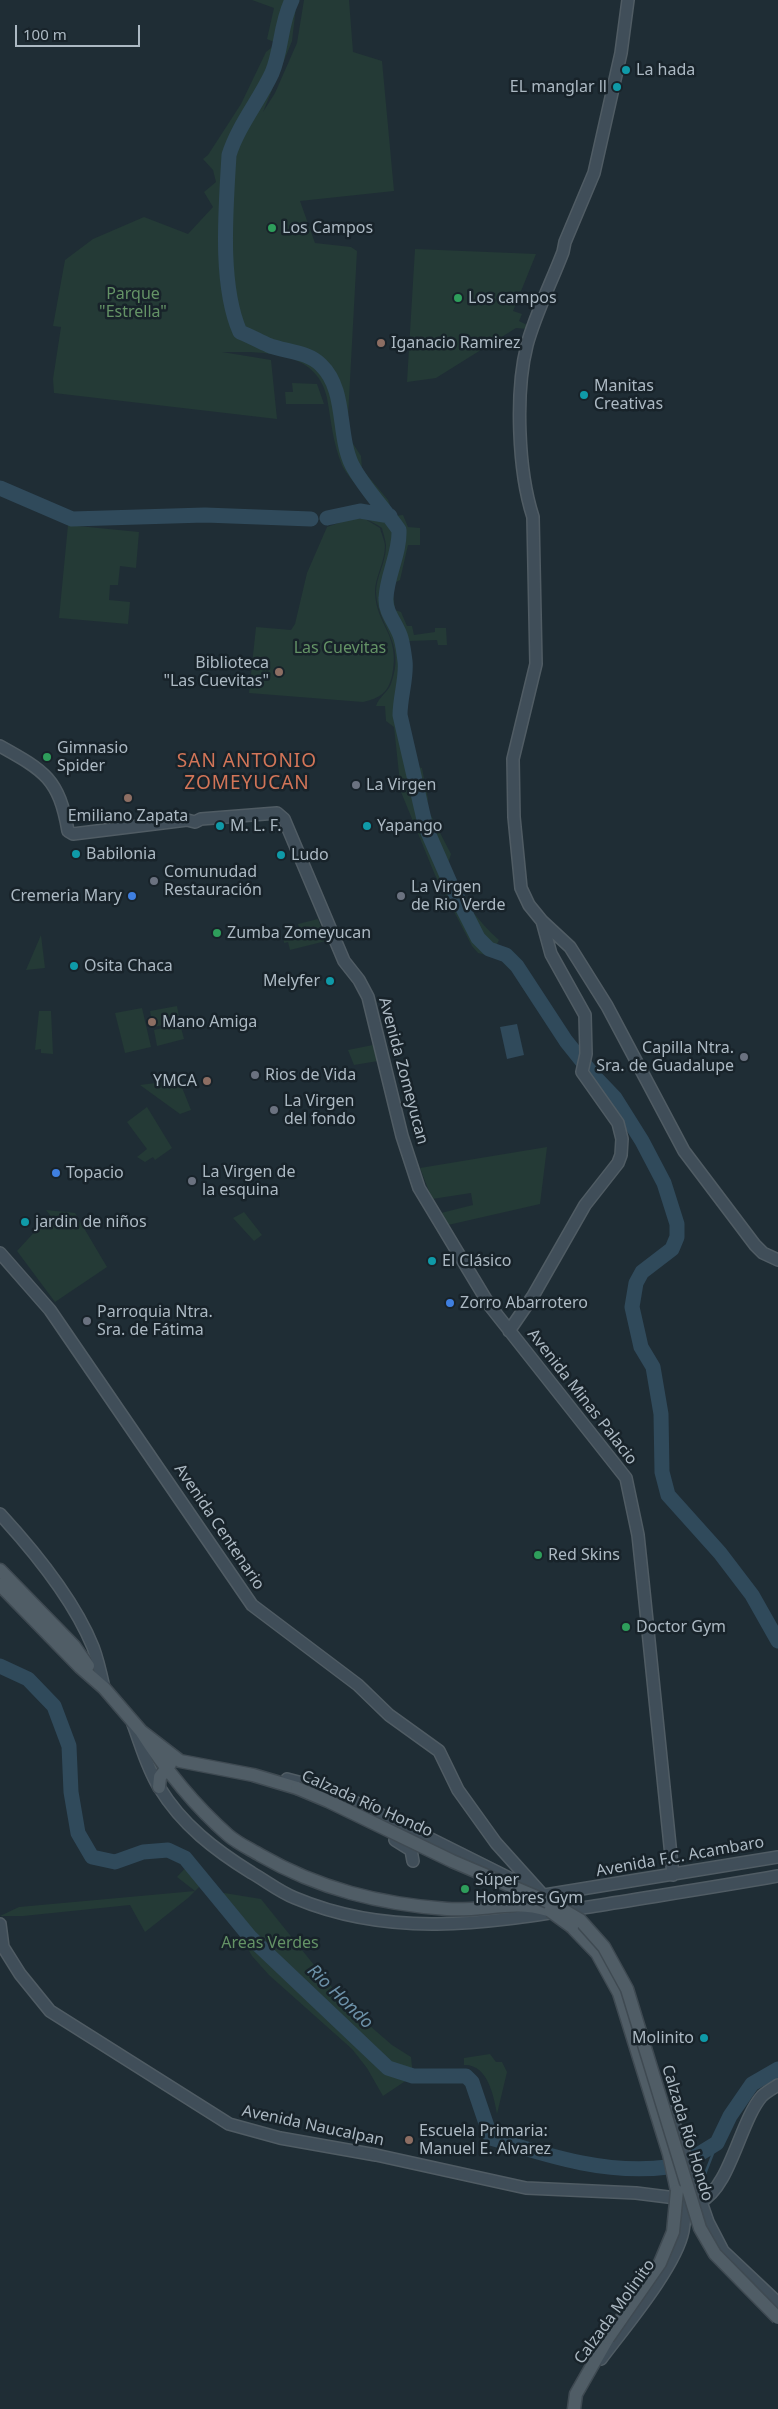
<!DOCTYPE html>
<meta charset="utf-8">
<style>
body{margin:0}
#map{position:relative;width:778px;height:2409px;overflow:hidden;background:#1f2d35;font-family:"Noto Sans",sans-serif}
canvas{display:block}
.scale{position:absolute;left:15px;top:25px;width:125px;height:22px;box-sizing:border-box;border:2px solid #acb9c3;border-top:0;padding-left:6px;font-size:15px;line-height:18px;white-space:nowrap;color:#acb9c3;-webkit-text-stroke:4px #18232a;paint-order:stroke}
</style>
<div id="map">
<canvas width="778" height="2409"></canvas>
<div class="scale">100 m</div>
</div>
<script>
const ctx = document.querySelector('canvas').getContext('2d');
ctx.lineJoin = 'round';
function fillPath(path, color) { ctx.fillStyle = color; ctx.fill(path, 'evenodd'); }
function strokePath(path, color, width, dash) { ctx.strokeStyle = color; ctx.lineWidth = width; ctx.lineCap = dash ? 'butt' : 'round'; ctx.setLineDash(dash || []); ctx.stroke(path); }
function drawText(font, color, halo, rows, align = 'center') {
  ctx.font = font + ' "Noto Sans",sans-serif'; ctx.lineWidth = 5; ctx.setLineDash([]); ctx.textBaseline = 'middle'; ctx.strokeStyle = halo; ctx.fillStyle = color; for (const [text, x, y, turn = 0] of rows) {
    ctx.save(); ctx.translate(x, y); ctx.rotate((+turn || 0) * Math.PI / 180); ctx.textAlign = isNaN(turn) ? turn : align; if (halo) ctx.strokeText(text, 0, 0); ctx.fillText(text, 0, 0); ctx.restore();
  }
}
fillPath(new Path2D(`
 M 252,0 L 299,0 L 296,7 L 292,41 L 263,112 L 275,93 L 297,43 L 304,0 L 349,0 L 353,52 L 382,61 L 394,191 L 300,201 L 315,243 L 351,247 L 357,251 L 348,417 L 344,417 L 348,436 L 361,456 L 362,469 L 388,500 L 394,516 L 403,515 L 408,527 L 420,528 L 420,545 L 408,545 L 400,580 L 392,584 L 395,610 L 401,612 L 407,626 L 412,626 L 414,635 L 435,632 L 435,628 L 446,628 L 447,645 L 438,645 L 437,640 L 409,641 L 408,646 L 401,652 C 403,669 398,682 397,699 C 397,721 403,744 409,765 L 422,768 L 428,799 L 426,806 L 451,854 L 447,867 C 458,893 477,921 499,940 L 496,946 L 508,952 L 520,963 L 580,1052 L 575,1062 L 524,990 L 506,960 L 478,953 L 472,946 L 435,875 L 401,792 L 394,727 L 386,721 L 385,706 L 376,706 C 379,697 387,693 391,684 C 407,641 377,627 376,592 C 376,577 386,562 386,546 C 386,541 383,533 382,528 C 363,515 348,514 327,526 L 328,520 L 360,513 L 387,518 C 376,506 348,479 342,465 C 333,444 331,420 327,398 C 317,349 261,352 222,352 L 271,360 L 277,419 L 54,393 L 53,379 L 61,327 L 53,326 L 65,260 L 93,239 L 144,217 L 188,234 L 213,207 L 204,192 L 216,182 L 213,170 L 203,159 L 208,155 L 241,104 L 266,52 L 271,48 L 274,42 L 267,39 L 274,8 Z
 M 415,249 L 536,254 L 513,311 L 522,314 L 519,321 L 529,326 L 527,329 L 516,328 L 436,378 L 407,382 Z
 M 292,383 L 317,384 L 324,404 L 286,404 L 285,392 L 293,392 Z
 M 350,519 L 365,519 L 380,528 C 381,533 385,541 385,546 C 385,562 375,577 375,592 C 376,626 401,634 392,676 C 388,693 380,698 363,702 L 249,693 L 256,627 L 291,630 L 295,624 L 307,573 L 327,527 Z
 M 68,525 L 139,532 L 136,568 L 120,566 L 118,585 L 110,585 L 109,600 L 130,602 L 128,624 L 59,618 Z
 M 318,919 L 326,941 L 290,950 L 288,942 L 284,943 L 283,936 L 300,932 L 298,924 Z
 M 41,935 L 45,968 L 26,970 Z
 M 177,1006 L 180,1022 L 153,1027 L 150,1011 Z
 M 142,1008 L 151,1047 L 125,1053 L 115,1013 Z
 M 39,1011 L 51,1011 L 53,1054 L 41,1053 L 41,1049 L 35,1050 Z
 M 180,1024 L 184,1039 L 157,1046 L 154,1030 Z
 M 373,1045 L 378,1061 L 354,1065 L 348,1050 Z
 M 179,1080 L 191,1110 L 180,1114 L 140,1085 Z
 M 147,1107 L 172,1148 L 155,1160 L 153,1157 L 145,1162 L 137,1157 L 147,1149 L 127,1122 Z
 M 547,1147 L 540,1204 L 448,1225 L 441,1213 L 473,1205 L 471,1193 L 432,1199 L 420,1168 Z
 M 46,1210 L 75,1213 L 107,1267 L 55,1302 L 17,1251 L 50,1215 Z
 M 244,1212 L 262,1235 L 254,1241 L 233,1218 Z
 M 189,1864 L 204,1882 L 188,1898 L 145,1932 L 130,1905 L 23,1916 L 0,1916 L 19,1907 L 195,1891 L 177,1877 Z
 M 212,1891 L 261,1899 L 347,2006 L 392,2045 L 411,2057 L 413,2076 L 383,2096 L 367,2068 L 352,2049 L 269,1975 L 252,1956 L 219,1899 Z
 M 490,2054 L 496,2062 L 502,2062 L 507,2072 L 497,2114 C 494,2097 488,2064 464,2065 L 464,2058 Z`), '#243a36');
fillPath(new Path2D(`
 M 517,1024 L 524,1055 L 507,1059 L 500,1027 Z`), '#304a5b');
strokePath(new Path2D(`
 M 705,2174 L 717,2143`), '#304a5b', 2.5);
strokePath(new Path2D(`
 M 292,0 C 280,24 282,50 272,73 C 259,101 238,126 229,155 C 226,208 219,284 240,332 C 250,336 259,341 268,345 C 285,352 307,351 321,365 C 347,390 337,434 352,465 C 364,488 384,508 399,530 C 400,553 387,575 386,598 C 385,613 397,624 401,638 C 403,645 404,653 405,661 C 407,677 400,697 400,715 L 426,828 L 451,885 L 478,938 L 489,949 L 506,955 L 517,966 L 566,1041 L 594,1076 L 615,1098 L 642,1141 L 664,1183 L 677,1224 L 677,1237 L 672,1249 L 642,1272 L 636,1283 L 632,1307 L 641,1347 L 653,1367 L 661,1414 L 662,1472 L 668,1495 L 720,1553 L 752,1595 L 778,1641
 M 0,488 L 72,519 L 205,515 L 311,519
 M 327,518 L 360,511 L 390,516
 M 0,1666 L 28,1679 L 54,1706 L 69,1746 L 71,1792 L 78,1833 L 92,1857 L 115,1862 L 143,1852 L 168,1850 L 185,1858 L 250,1937 L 388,2068 L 413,2076 L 466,2076 L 472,2082 L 491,2138 C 549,2156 607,2175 668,2167
 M 691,2159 L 717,2143 L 730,2116 L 752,2084 L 778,2069`), '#304a5b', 15);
const secondary = new Path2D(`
 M 0,746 C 45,771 59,779 68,831 L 73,834 L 187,820 L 195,822 L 201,819 L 277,813 L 284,819 L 344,961 L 359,980 L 368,997 L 402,1136 L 419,1188 L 490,1306 L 626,1478 L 638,1535 L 643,1582 L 673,1875
 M 542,921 L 570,947 L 607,1006 L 684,1151 L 755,1245 L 763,1253 L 778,1260
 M 0,1253 L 50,1310 L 252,1605 L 358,1685 L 389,1715 L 439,1751 L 458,1790 L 496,1843 L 550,1903
 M 509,1331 L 533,1296 L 585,1205 L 618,1163 L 621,1155 L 622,1139 L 618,1123 L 582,1072 L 586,1054 L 585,1015 L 551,954 L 542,921 L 529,905 L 521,888 L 514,817 L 513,759 L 536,664 L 533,517 C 518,471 515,392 527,345 C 535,315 552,281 563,252 L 565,242 L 594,173 L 621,53 L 628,0
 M 0,1514 C 34,1551 74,1600 93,1647 C 98,1660 101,1674 104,1688
 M 133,1724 C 141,1745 147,1768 159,1787 C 182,1825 215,1850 252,1873 C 266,1881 280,1892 295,1898 C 395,1940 492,1922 595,1906 C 656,1896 717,1887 778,1876
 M 287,1779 L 329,1790 L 407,1827 L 527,1887
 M 395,1840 L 411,1850 L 413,1861
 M 508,1901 L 778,1857
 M 0,1924 L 3,1947 L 20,1974 L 50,2011 L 229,2124 L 280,2138 L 376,2155 L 526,2188 L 636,2193 L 684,2199
 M 670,2112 L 708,2222 L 723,2251 L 778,2303
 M 700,2202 C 730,2188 740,2121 762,2096 C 766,2092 773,2088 778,2085
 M 601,2359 C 624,2328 676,2267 683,2231 C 686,2216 685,2201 682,2186`);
const primary = new Path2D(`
 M 0,1570 L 74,1646 L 88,1666
 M 0,1585 L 80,1667 L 104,1688 L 141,1731 L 180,1761 L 253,1775 L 297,1788
 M 141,1731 C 165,1769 194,1805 228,1835 C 237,1843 250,1849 260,1855 C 319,1889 380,1904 447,1909 C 483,1912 512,1899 548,1910
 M 159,1787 L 160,1777 L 170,1764
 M 572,1927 L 597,1953 L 619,1993 L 669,2154 L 677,2191
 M 574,2409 L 576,2394 L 608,2338`);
strokePath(secondary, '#505c64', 14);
strokePath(primary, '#3f4a52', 15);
strokePath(secondary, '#404e59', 11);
strokePath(primary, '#505d66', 12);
const primaryBridge = new Path2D(`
 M 297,1788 L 328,1801 L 452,1861 L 553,1904 L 580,1920 L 604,1947 L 627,1989 L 700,2228 L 715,2254 L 778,2318
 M 550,1911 L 572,1927
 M 608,2338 L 660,2263 L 673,2232 L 677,2191`);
strokePath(primaryBridge, '#3f4a52', 15, []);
strokePath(primaryBridge, '#505d66', 12);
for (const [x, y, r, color] of [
 [626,70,5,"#0f9aa8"],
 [617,87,5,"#0f9aa8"],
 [272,228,5,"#2e9e5b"],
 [458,298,5,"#2e9e5b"],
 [381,343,5,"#8d6e63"],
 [584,395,5,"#0f9aa8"],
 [279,672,5,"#8d6e63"],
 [47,757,5,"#2e9e5b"],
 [356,785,5,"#6b7280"],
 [128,798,5,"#8d6e63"],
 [220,826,5,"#0f9aa8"],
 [367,826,5,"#0f9aa8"],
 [76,854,5,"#0f9aa8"],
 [281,855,5,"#0f9aa8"],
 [154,881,5,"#6b7280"],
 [132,896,5,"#3f7fe0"],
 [401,896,5,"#6b7280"],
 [217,933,5,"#2e9e5b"],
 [74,966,5,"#0f9aa8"],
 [330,981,5,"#0f9aa8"],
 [152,1022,5,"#8d6e63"],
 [744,1057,5,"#6b7280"],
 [255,1075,5,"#6b7280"],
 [207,1081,5,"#8d6e63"],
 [274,1110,5,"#6b7280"],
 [56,1173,5,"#3f7fe0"],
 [192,1181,5,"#6b7280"],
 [25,1222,5,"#0f9aa8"],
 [432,1261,5,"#0f9aa8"],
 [450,1303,5,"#3f7fe0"],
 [87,1321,5,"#6b7280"],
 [538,1555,5,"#2e9e5b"],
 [626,1627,5,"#2e9e5b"],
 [465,1889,5,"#2e9e5b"],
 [704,2038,5,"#0f9aa8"],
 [409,2140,5,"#8d6e63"]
]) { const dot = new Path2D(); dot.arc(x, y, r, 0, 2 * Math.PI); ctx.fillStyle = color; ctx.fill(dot); strokePath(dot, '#18232a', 2); }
drawText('16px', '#acb9c3', '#18232a', [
 ["La hada",636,70],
 ["EL manglar ll",607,87,"right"],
 ["Los Campos",282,228],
 ["Los campos",468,298],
 ["Iganacio Ramirez",391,343],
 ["Manitas",594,386],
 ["Creativas",594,404],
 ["Biblioteca",269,663,"right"],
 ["\"Las Cuevitas\"",269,681,"right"],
 ["Gimnasio",57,748],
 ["Spider",57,766],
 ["La Virgen",366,785],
 ["Emiliano Zapata",128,816,"center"],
 ["M. L. F.",230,826],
 ["Yapango",377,826],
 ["Babilonia",86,854],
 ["Ludo",291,855],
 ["Comunudad",164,872],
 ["Restauración",164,890],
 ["La Virgen",411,887],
 ["de Rio Verde",411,905],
 ["Cremeria Mary",122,896,"right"],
 ["Zumba Zomeyucan",227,933],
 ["Osita Chaca",84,966],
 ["Melyfer",320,981,"right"],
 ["Mano Amiga",162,1022],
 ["Capilla Ntra.",734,1048,"right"],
 ["Sra. de Guadalupe",734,1066,"right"],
 ["Rios de Vida",265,1075],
 ["YMCA",197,1081,"right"],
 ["La Virgen",284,1101],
 ["del fondo",284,1119],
 ["La Virgen de",202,1172],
 ["la esquina",202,1190],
 ["Topacio",66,1173],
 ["jardin de niños",35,1222],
 ["El Clásico",442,1261],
 ["Zorro Abarrotero",460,1303],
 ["Parroquia Ntra.",97,1312],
 ["Sra. de Fátima",97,1330],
 ["Red Skins",548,1555],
 ["Doctor Gym",636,1627],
 ["Súper",475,1880],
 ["Hombres Gym",475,1898],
 ["Molinito",694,2038,"right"],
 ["Escuela Primaria:",419,2131],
 ["Manuel E. Alvarez",419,2149]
], 'left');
drawText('16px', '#649366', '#18232a', [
 ["Parque",133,294],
 ["\"Estrella\"",133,312],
 ["Las Cuevitas",340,648],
 ["Areas Verdes",270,1943]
]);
drawText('16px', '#acb9c3', '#18232a', [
 ["Avenida Zomeyucan",403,1071,75],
 ["Avenida Minas Palacio",582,1397,52],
 ["Avenida Centenario",219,1527,56],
 ["Calzada Río Hondo",367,1804,24],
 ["Avenida F.C. Acambaro",680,1857,-10],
 ["Avenida Naucalpan",313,2126,12],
 ["Calzada Río Hondo",687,2133,73],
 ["Calzada Molinito",615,2312,-54]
]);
drawText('italic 18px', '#6c91a8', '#18232a', [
 ["Rio Hondo",340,1997,44]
]);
ctx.letterSpacing = '1px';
drawText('19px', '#d27558', '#18232a', [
 ["SAN ANTONIO",247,762],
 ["ZOMEYUCAN",247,784]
]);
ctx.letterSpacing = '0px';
</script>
